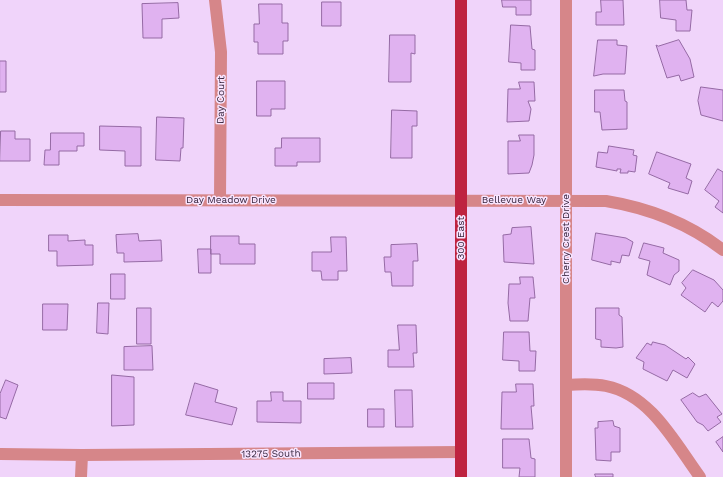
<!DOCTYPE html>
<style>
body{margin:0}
canvas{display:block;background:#f0d4fa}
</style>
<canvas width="723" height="477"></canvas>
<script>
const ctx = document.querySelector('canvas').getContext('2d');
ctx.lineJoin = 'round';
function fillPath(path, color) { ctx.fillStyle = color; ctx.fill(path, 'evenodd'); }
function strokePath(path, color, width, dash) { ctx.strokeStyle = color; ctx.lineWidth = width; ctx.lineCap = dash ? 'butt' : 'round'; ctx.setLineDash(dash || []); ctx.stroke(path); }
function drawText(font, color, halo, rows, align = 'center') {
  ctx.font = font + ' "Work Sans",sans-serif'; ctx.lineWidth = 3; ctx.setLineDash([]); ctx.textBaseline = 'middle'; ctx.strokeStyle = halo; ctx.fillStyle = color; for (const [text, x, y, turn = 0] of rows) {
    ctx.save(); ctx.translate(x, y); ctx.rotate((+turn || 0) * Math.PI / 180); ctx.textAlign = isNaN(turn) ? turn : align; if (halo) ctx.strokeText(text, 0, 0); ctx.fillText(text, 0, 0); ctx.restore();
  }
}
const building = new Path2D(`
 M 502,0 L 531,0 L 531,15 L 516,15 L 516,7 L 503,7 Z
 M 601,0 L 623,0 L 624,25 L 596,25 L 596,12 L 601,12 Z
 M 660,0 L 686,0 L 687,10 L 692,10 L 690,31 L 676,31 L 676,20 L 661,18 Z
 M 322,2 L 341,2 L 341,26 L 322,26 Z
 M 178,3 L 179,18 L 162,19 L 162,38 L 143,38 L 142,4 Z
 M 259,4 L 282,4 L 282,23 L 288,23 L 288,41 L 283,41 L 283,54 L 258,54 L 258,42 L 254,42 L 254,24 L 259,24 Z
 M 511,25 L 530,26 L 532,49 L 535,50 L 535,70 L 521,70 L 521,63 L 509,62 Z
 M 390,35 L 415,35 L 415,54 L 411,53 L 411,82 L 389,82 Z
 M 598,40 L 617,40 L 617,45 L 627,46 L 625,74 L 603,74 L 594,76 Z
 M 679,40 L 690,59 L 694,77 L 681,81 L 679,75 L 667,78 L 656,45 L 658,46 Z
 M 0,61 L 6,61 L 6,92 L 0,92 Z
 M 257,81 L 285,81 L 285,109 L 271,109 L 271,116 L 257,116 Z
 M 519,82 L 534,82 L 535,101 L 528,101 L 531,109 L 529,121 L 507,122 L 508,89 L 520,89 Z
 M 701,87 L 723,90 L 723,121 L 701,115 L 698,101 Z
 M 595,90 L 624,90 L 625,101 L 627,102 L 627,129 L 602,130 L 600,112 L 595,112 Z
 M 392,110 L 417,111 L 417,126 L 412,126 L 412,158 L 391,158 Z
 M 157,117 L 184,118 L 183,148 L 181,148 L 180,161 L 156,160 Z
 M 100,126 L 141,127 L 141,166 L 125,166 L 125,151 L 100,150 Z
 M 1,131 L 15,131 L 15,139 L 30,139 L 30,161 L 0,161 Z
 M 51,133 L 84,133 L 84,146 L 77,146 L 77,151 L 59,151 L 59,165 L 44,165 L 45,150 L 50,150 Z
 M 519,135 L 534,135 L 534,155 L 532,165 L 529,173 L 508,174 L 508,141 L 520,141 Z
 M 282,138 L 320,138 L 320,162 L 297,162 L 297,166 L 275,166 L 275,148 L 281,148 Z
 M 609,146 L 634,150 L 633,155 L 637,156 L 635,172 L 628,171 L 628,173 L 620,173 L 621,169 L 617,169 L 617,171 L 596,167 L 598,152 L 607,153 Z
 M 657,152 L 691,164 L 686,178 L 692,181 L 688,194 L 668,188 L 670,183 L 649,174 Z
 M 718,169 L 723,172 L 723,213 L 715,207 L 719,201 L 705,190 Z
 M 531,227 L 534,264 L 504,262 L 503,235 L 511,234 L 512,228 Z
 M 596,233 L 626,238 L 633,242 L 629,256 L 622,255 L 620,263 L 611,261 L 611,265 L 592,260 Z
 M 138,234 L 139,241 L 161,240 L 162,261 L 124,262 L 124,253 L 117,253 L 116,235 Z
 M 49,235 L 68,235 L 68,241 L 85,240 L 85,245 L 93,245 L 93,265 L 57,266 L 57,251 L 49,251 Z
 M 211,236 L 239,236 L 239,244 L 255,244 L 255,264 L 220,264 L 220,254 L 211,254 Z
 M 331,237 L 346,237 L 347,271 L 338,271 L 338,280 L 322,280 L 321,271 L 312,271 L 312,252 L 331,252 Z
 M 644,243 L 664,248 L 663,253 L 679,260 L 679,271 L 674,275 L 670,285 L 647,275 L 650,261 L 639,258 Z
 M 417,244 L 418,261 L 413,261 L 413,286 L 392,286 L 391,272 L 385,272 L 384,257 L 391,257 L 391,245 Z
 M 198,249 L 211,249 L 211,273 L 199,273 Z
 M 693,270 L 714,280 L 723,290 L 723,301 L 718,307 L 712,302 L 705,312 L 681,295 L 686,288 L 682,283 Z
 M 111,274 L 125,274 L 125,299 L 111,299 Z
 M 520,277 L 533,277 L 535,298 L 530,298 L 528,321 L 510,321 L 508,303 L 509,284 L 520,284 Z
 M 98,303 L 109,303 L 108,334 L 97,333 Z
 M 43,304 L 68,304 L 67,330 L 43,330 Z
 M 137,308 L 151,308 L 151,344 L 137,344 Z
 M 596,308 L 619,308 L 619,315 L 622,317 L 623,347 L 616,348 L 601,347 L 601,340 L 596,339 Z
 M 398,325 L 416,325 L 417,353 L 413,353 L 414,367 L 388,367 L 388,350 L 399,350 Z
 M 504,332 L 529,332 L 530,351 L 536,351 L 535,371 L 519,371 L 519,361 L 503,360 Z
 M 653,342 L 665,345 L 686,359 L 688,357 L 695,364 L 687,378 L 673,370 L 667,381 L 643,369 L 644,362 L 636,358 L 647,343 L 651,345 Z
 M 152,346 L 153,370 L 124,370 L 124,347 Z
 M 351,358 L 352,373 L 324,374 L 324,359 Z
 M 112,375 L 134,377 L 134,425 L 112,426 Z
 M 6,380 L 18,385 L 6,419 L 0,417 L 0,394 Z
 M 195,383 L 218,390 L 215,402 L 237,408 L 232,425 L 186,415 Z
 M 308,383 L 334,383 L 334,399 L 308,399 Z
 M 516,384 L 533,384 L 534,406 L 531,406 L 533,429 L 501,429 L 502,392 L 516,392 Z
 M 395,390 L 412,390 L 413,427 L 396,427 Z
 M 271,392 L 283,392 L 283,401 L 301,401 L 301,423 L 257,422 L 257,401 L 271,401 Z
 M 693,393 L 699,397 L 706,394 L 722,414 L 717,417 L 721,422 L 708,431 L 703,425 L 697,422 L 681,400 Z
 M 368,409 L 384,409 L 384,427 L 368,427 Z
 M 613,421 L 614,426 L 620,428 L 620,452 L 611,452 L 611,461 L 596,460 L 595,428 L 598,428 L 598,422 Z
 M 723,437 L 723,452 L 716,442 Z
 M 503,439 L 529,439 L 531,458 L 535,459 L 535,477 L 519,477 L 520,468 L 503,468 Z
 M 595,474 L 613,474 L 613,477 L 596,477 Z`);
fillPath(building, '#e0b2f0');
strokePath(building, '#956aa4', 1);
strokePath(new Path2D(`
 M 215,0 L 221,52 L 220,200
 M 0,200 L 606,201 C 649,208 688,223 723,250
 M 566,385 C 579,384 592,383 606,386 C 651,395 675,443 700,477
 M 0,454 L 82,455 L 461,452
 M 81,477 L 82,455
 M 566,477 L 566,0`), '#d68689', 12);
strokePath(new Path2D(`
 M 461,477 L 461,0`), '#be2340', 12);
drawText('10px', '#301e36', '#f8e5ff', [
 ["Day Court",221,100,-89],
 ["Day Meadow Drive",231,200],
 ["Bellevue Way",514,200],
 ["300 East",461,238,-90],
 ["Cherry Crest Drive",566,239,-90],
 ["13275 South",271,454,-1]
]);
</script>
